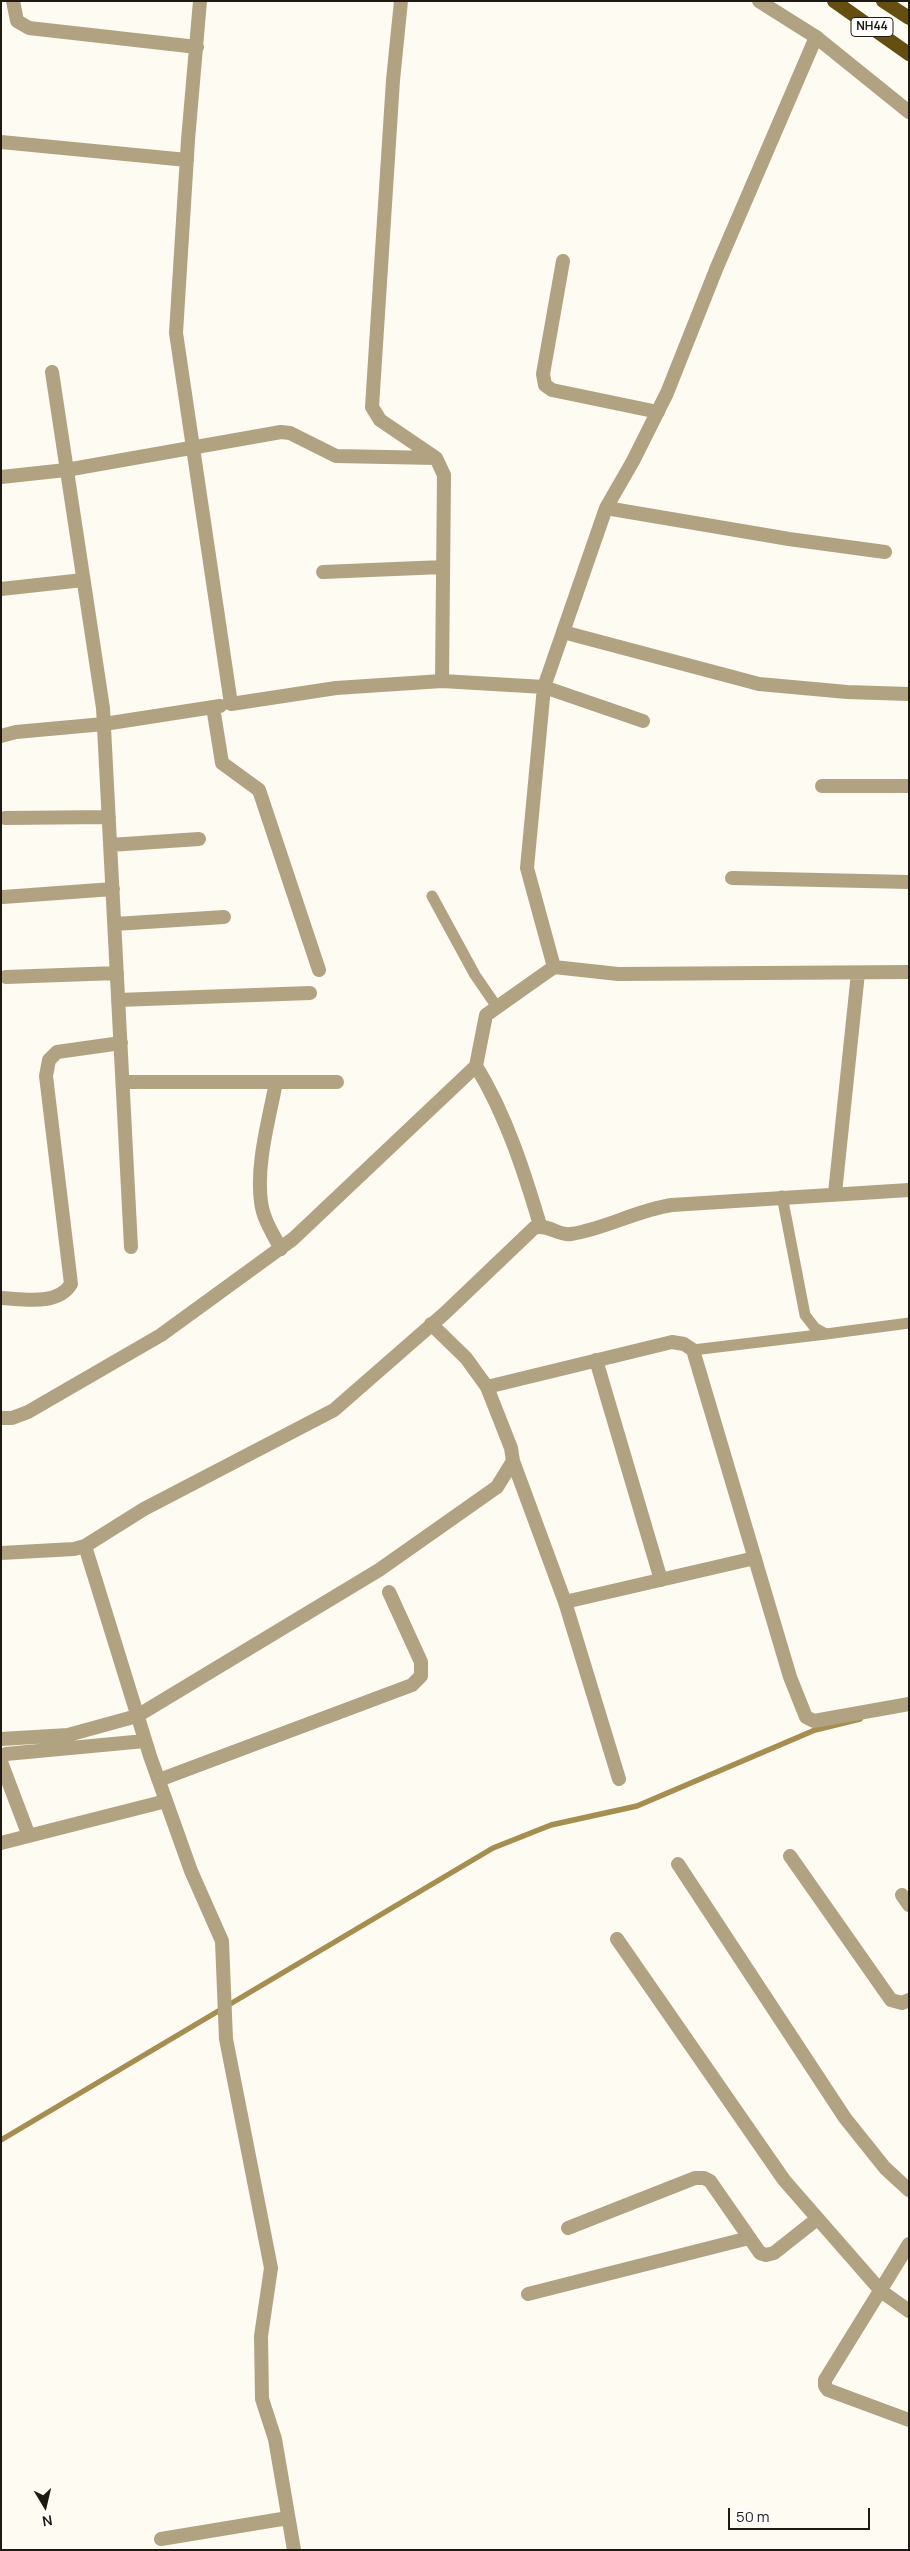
<!DOCTYPE html>
<style>
body{margin:0}
#map{position:relative;width:910px;height:2551px;overflow:hidden;background:#fefbf2;font-family:Manrope,sans-serif}
canvas{display:block}
.frame{position:absolute;inset:0;border:2px solid #1e1a13;pointer-events:none}
.north{position:absolute;left:20px;top:2481px;width:50px;height:50px;-webkit-text-stroke:4px #fff;paint-order:stroke;rotate:171deg;font-size:14px;font-weight:700;line-height:20px;text-align:center;color:#1e1a13}
.north::after{content:'';display:block;margin:auto;width:18px;height:22px;background:#1e1a13;clip-path:polygon(50% 0,100% 100%,50% 72%,0 100%)}
.scale{position:absolute;left:728px;top:2508px;width:142px;height:22px;box-sizing:border-box;border:2px solid #1e1a13;border-top:0;padding-left:6px;font-size:15px;line-height:18px;white-space:nowrap;color:#1e1a13;-webkit-text-stroke:4px #fff;paint-order:stroke}
</style>
<div id="map">
<canvas width="910" height="2551"></canvas>
<div class="frame"></div>
<div class="north">N</div>
<div class="scale">50 m</div>
</div>
<script>
const ctx = document.querySelector('canvas').getContext('2d');
ctx.lineJoin = 'round';
function strokePath(path, color, width, dash) { ctx.strokeStyle = color; ctx.lineWidth = width; ctx.lineCap = dash ? 'butt' : 'round'; ctx.setLineDash(dash || []); ctx.stroke(path); }
function drawText(font, color, halo, rows, align = 'center') {
  ctx.font = font + ' Manrope,sans-serif'; ctx.lineWidth = 4; ctx.setLineDash([]); ctx.textBaseline = 'middle'; ctx.strokeStyle = halo; ctx.fillStyle = color; for (const [text, x, y, turn = 0] of rows) {
    ctx.save(); ctx.translate(x, y); ctx.rotate((+turn || 0) * Math.PI / 180); ctx.textAlign = isNaN(turn) ? turn : align; if (halo) ctx.strokeText(text, 0, 0); ctx.fillText(text, 0, 0); ctx.restore();
  }
}
strokePath(new Path2D(`
 M 1,2140 L 493,1848 L 551,1825 L 637,1806 L 815,1730 L 860,1719`), '#a68e51', 5.5);
strokePath(new Path2D(`
 M 432,896 L 475,975 L 497,1007
 M 782,1196 L 805,1315 L 815,1328 L 826,1334 L 909,1323
 M 693,1350 L 826,1334`), '#b1a381', 11);
strokePath(new Path2D(`
 M 13,1 L 17,21 L 29,28 L 197,47
 M 200,1 L 188,140 L 176,333 L 231,704 L 336,688 L 442,681 L 544,687 L 643,721
 M 401,1 L 393,80 L 372,407 L 380,420 L 436,458 L 444,475 L 442,681
 M 1,142 L 187,160
 M 563,261 L 543,374 L 545,385 L 552,390 L 658,412
 M 52,372 L 103,708 L 131,1247
 M 1,477 L 66,470 L 281,432 L 290,433 L 336,456 L 436,458
 M 606,508 L 789,539 L 885,552
 M 323,572 L 443,567
 M 1,589 L 83,580
 M 563,632 L 759,684 L 847,692 L 909,694
 M 213,707 L 222,763 L 259,790 L 319,970
 M 1,736 L 16,732 L 104,724 L 220,706
 M 822,786 L 909,786
 M 5,818 L 109,817
 M 110,845 L 199,839
 M 732,878 L 909,882
 M 3,897 L 113,889
 M 115,924 L 224,917
 M 554,967 L 527,868 L 544,687 L 606,508 L 633,461 L 667,393 L 717,267 L 816,37
 M 6,977 L 117,973
 M 118,1000 L 310,993
 M 123,1082 L 337,1082
 M 276,1082 C 269,1120 256,1163 261,1202 C 263,1219 273,1234 281,1249
 M 835,1193 L 858,973
 M 540,1225 C 524,1171 506,1115 476,1066 L 486,1015 L 554,967 L 618,974 L 909,972
 M 1,1298 C 23,1299 58,1306 71,1284 L 46,1076 L 49,1060 L 57,1052 L 121,1043
 M 596,1360 L 661,1580
 M 487,1387 L 672,1342 L 684,1344 L 693,1350 L 790,1677 L 806,1717 L 814,1721 L 909,1704
 M 1,1418 L 12,1418 L 28,1412 L 161,1335 L 293,1239 L 476,1066
 M 513,1461 L 565,1602 L 619,1779
 M 85,1546 L 150,1756 L 191,1871 L 222,1941 L 226,2039 L 271,2268 L 261,2336 L 262,2399 L 275,2439 L 294,2550
 M 1,1553 L 74,1549 L 85,1546 L 144,1509 L 334,1410 L 445,1313 L 534,1228 C 547,1223 558,1236 571,1234 C 605,1229 637,1210 672,1205 L 909,1190
 M 565,1602 L 755,1558
 M 1,1739 L 68,1735 L 137,1716 L 379,1570 L 497,1487 L 513,1461 L 511,1448 L 487,1387 L 466,1358 L 431,1324
 M 1,1758 L 6,1754 L 145,1741
 M 1,1762 L 29,1836
 M 159,1780 L 412,1685 L 421,1676 L 421,1662 L 389,1592
 M 1,1843 L 166,1801
 M 790,1856 L 891,2000 L 902,2003 L 909,2000
 M 678,1864 L 845,2118 L 885,2168 L 909,2190
 M 902,1895 L 909,1905
 M 617,1939 L 784,2180 L 881,2291 L 909,2311
 M 568,2228 L 695,2178 L 704,2178 L 710,2181 L 760,2253 L 766,2255 L 774,2253 L 817,2219
 M 909,2244 L 825,2380 L 825,2386 L 828,2390 L 909,2420
 M 528,2294 L 749,2238
 M 161,2539 L 288,2518`), '#b1a381', 14);
strokePath(new Path2D(`
 M 759,1 L 816,37 L 909,112`), '#b1a381', 14);
strokePath(new Path2D(`
 M 834,1 L 909,54
 M 883,1 L 909,18`), '#644e10', 14);
for (const [x, y, w] of [
 [872,27,42]
]) { const box = new Path2D(); box.roundRect(x - w / 2, y - 9.5, w, 19, 4); ctx.fillStyle = '#fff'; ctx.fill(box); strokePath(box, '#1e1a13', 1); }
drawText('bold 12px', '#1e1a13', null, [
 ["NH44",872,27]
]);
</script>
